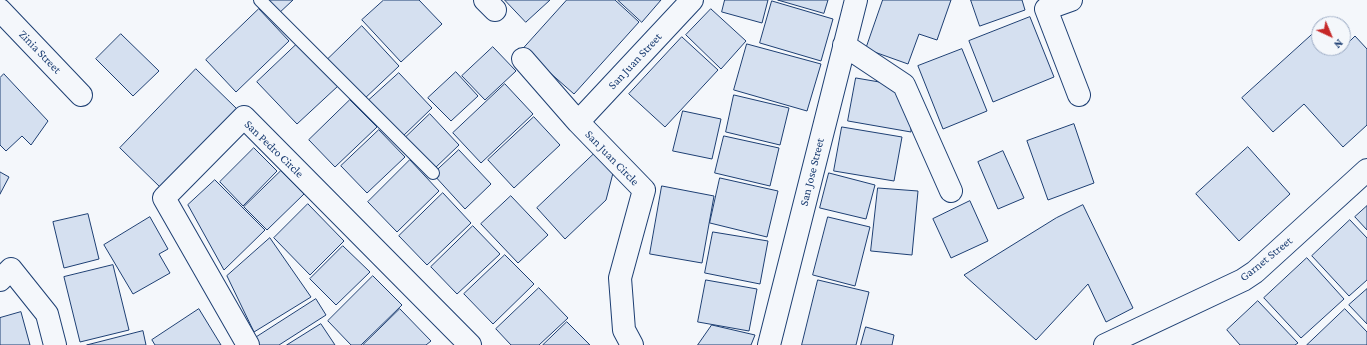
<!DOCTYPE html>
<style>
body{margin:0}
#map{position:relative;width:1367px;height:345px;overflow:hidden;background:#f4f7fb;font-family:"Crimson Pro",serif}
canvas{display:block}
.north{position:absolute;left:1311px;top:16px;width:40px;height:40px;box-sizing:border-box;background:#f4f7fb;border:1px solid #9eadc5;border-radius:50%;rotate:136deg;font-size:11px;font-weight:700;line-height:16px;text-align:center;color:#1d3f73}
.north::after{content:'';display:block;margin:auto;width:14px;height:18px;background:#c62828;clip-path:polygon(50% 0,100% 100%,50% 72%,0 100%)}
</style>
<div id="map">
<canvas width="1367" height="345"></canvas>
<div class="north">N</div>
</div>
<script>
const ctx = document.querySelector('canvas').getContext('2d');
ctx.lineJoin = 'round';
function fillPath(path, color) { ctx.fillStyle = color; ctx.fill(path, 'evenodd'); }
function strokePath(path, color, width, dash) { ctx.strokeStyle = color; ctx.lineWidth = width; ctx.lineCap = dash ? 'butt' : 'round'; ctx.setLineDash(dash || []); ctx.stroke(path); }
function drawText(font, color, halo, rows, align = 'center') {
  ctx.font = font + ' "Crimson Pro",serif'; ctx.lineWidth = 3; ctx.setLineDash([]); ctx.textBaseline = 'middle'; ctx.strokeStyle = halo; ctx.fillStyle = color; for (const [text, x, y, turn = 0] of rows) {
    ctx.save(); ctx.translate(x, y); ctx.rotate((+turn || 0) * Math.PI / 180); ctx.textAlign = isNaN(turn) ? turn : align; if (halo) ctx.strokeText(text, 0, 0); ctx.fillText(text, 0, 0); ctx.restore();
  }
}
const building = new Path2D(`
 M 262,0 L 293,0 L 277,15 Z
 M 384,0 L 419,0 L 442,24 L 401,62 L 362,20 Z
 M 505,0 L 550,0 L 526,22 Z
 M 567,0 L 615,0 L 639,22 L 574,94 L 523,49 Z
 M 618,0 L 661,0 L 642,22 Z
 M 725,0 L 768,0 L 762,23 L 722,12 Z
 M 778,0 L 828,0 L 824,13 Z
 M 883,0 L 951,0 L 937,40 L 919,34 L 908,64 L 866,49 Z
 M 971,0 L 1022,0 L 1025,10 L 980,26 Z
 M 772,1 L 833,19 L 821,61 L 760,43 Z
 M 259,9 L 289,41 L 236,92 L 206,60 Z
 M 711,9 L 746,41 L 721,69 L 686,35 Z
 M 1030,17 L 1054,77 L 993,102 L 969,41 Z
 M 362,26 L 399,66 L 363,100 L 326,61 Z
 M 1315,32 L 1319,36 L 1319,48 L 1330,48 L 1335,54 L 1343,48 L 1355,36 L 1367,49 L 1367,125 L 1343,147 L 1304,104 L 1273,132 L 1242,98 Z
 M 121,34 L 159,71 L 133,96 L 96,59 Z
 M 682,37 L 718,70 L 665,127 L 629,94 Z
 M 297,44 L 338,86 L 297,124 L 257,82 Z
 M 747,44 L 821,64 L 807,111 L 734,90 Z
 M 493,47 L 516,71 L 485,100 L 462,76 Z
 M 962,49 L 987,111 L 943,129 L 918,66 Z
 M 196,69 L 237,109 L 161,188 L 120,148 Z
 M 456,72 L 478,96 L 451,121 L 428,98 Z
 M 399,73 L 432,108 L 402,137 L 368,101 Z
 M 4,74 L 48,121 L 31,145 L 22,136 L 6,151 L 0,145 L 0,78 Z
 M 856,78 L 897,85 L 911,117 L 911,132 L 848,121 Z
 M 505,84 L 533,114 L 481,163 L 453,133 Z
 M 734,95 L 789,108 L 780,145 L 726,132 Z
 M 350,100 L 377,127 L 335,167 L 309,140 Z
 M 683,111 L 721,119 L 712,159 L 673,151 Z
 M 430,114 L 459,145 L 434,169 L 405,138 Z
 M 534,117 L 560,145 L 514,188 L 488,160 Z
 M 1074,124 L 1094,183 L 1048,200 L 1027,141 Z
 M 842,127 L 902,137 L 894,181 L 834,171 Z
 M 379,130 L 405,157 L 367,193 L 341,166 Z
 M 724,136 L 779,148 L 770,186 L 715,173 Z
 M 1248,147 L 1290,194 L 1239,241 L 1196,194 Z
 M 254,148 L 277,171 L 243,206 L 220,182 Z
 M 459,150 L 491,184 L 465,209 L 433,174 Z
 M 1003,151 L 1024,198 L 998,209 L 978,162 Z
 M 595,153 L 613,173 L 606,200 L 565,239 L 537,208 Z
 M 410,160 L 439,191 L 397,232 L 368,202 Z
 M 281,171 L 304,194 L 267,230 L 244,207 Z
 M 0,172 L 9,177 L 0,194 Z
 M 829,173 L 875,185 L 866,219 L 820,208 Z
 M 720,178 L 778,191 L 767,237 L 710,223 Z
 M 215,180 L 265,230 L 224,270 L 188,205 Z
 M 662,186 L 714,196 L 702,263 L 650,254 Z
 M 878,188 L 918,191 L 912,255 L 871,251 Z
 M 443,193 L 471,223 L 427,265 L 399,236 Z
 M 511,196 L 548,235 L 518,263 L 481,224 Z
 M 970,201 L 988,241 L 951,258 L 933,219 Z
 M 308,204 L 344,241 L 310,275 L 274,238 Z
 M 1083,205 L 1133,308 L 1106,322 L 1088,284 L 1036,340 L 964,275 L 1056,218 Z
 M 1367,206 L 1367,230 L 1355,217 Z
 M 88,214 L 99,259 L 64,268 L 53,222 Z
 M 150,217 L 168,249 L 159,254 L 170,273 L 133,294 L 104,245 Z
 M 828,217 L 870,227 L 855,286 L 813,275 Z
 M 1350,220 L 1367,238 L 1367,280 L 1349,296 L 1312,256 Z
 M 473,226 L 500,254 L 457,294 L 431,267 Z
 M 713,232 L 768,241 L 760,284 L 705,273 Z
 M 270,238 L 311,297 L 254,332 L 227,276 Z
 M 343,246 L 370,272 L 336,305 L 310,279 Z
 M 505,255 L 534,284 L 493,324 L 464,294 Z
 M 1307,258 L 1344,299 L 1301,338 L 1264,298 Z
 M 113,265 L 129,330 L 80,342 L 64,277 Z
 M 373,276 L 402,305 L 361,345 L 351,345 L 328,321 Z
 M 706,280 L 757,289 L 749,331 L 698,322 Z
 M 818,280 L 869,292 L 856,345 L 802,345 Z
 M 539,288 L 568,318 L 539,345 L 511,345 L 496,329 Z
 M 1367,289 L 1367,324 L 1349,305 Z
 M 316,299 L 326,315 L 279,345 L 255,345 L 252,340 Z
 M 1258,301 L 1298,343 L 1295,345 L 1240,345 L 1227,330 Z
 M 199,309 L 221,345 L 155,345 L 152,340 Z
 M 400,309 L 431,341 L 426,345 L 363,345 Z
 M 1345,309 L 1367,332 L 1367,345 L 1307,345 Z
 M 21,312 L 30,345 L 0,345 L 0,318 Z
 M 567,322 L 590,345 L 543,345 Z
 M 321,324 L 335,345 L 287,345 Z
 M 712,325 L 755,335 L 751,345 L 698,345 Z
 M 866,327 L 894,335 L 892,345 L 861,345 Z
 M 143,331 L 146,345 L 87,345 Z`);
fillPath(building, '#d5e0f0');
strokePath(building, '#1d3f73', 1);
const lane = new Path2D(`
 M 260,0 L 433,173`);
const street = new Path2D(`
 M 485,0 L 495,10
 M 1071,0 L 1046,9 L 1079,95
 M 0,10 L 81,95
 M 844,45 L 904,85 L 951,191
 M 523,59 L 578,122 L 644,190 L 620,278 L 624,330 L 632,345
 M 578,122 L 692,0
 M 0,280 L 11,269 L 47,314 L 55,345
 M 248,345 L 164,198 L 244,117 L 470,345
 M 769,345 L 856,0
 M 1105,345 L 1243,280 L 1255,272 L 1367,170`);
strokePath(lane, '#1d3f73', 14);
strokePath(street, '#1d3f73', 24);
strokePath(lane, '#f4f7fb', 12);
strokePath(street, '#f4f7fb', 22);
drawText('12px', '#1d3f73', '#f4f7fb', [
 ["Zinia Street",40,52,46],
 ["San Juan Street",635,61,-47],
 ["San Pedro Circle",274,149,44],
 ["San Juan Circle",612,158,46],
 ["San Jose Street",812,172,-76],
 ["Garnet Street",1266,259,-39]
]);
</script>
